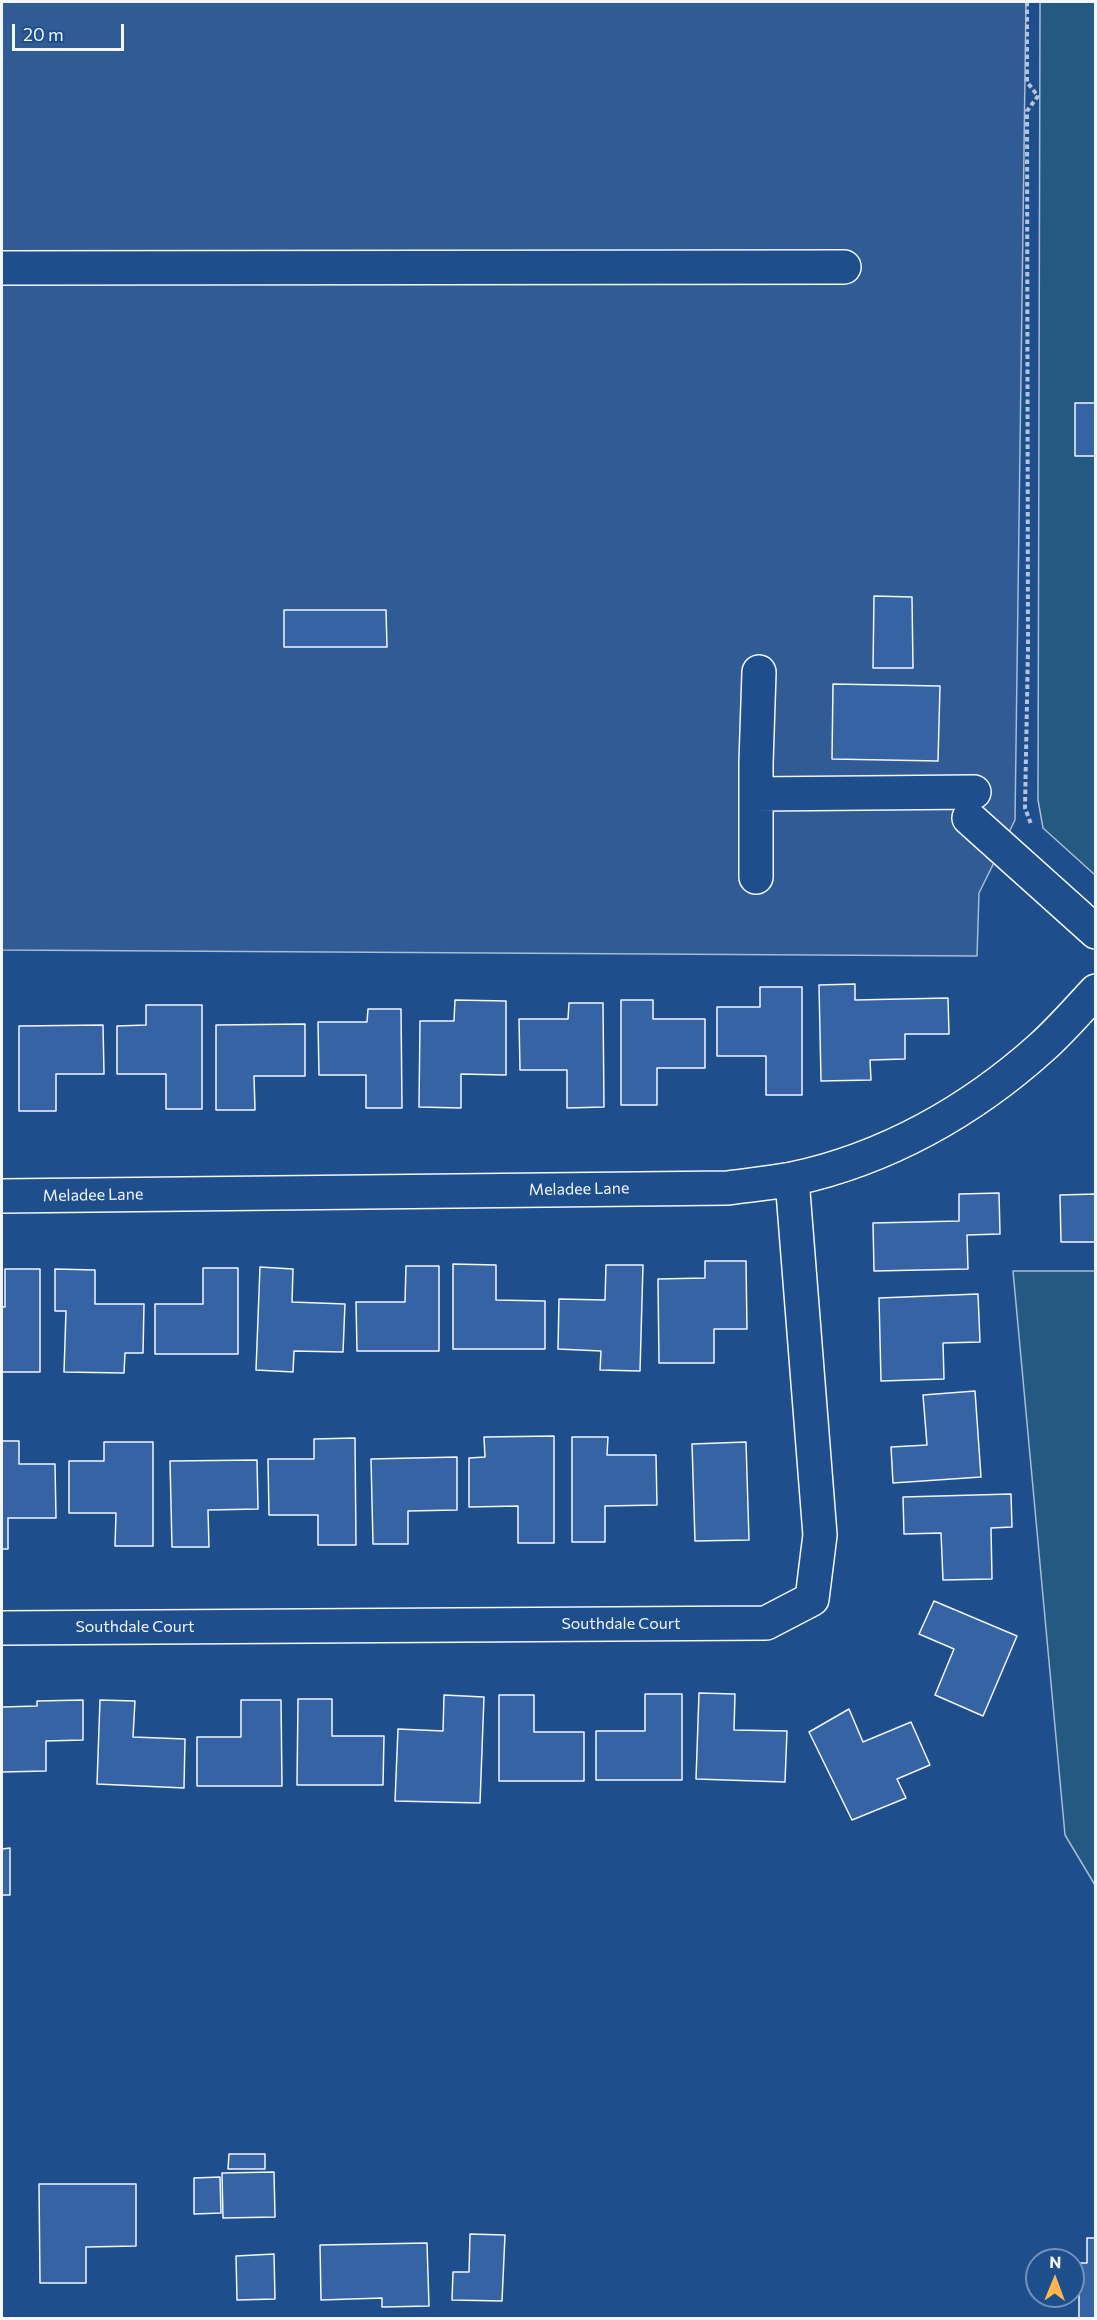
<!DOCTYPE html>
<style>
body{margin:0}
#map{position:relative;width:1097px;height:2320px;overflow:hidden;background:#1f4e8c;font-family:Commissioner,sans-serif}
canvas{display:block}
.frame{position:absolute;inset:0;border:3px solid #f2f6ff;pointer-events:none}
.north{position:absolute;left:1025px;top:2248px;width:60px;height:60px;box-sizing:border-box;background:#1f4e8c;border:2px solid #7391ba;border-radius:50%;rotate:1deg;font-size:16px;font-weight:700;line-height:24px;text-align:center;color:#f2f6ff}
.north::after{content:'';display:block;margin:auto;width:21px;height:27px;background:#ffb74d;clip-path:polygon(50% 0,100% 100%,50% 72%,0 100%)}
.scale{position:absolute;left:12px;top:24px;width:112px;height:27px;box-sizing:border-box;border:3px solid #f2f6ff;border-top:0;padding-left:8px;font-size:18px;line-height:21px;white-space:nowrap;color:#f2f6ff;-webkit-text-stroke:4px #1f4e8c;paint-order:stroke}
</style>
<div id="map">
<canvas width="1097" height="2320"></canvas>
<div class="frame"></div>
<div class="north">N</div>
<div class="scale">20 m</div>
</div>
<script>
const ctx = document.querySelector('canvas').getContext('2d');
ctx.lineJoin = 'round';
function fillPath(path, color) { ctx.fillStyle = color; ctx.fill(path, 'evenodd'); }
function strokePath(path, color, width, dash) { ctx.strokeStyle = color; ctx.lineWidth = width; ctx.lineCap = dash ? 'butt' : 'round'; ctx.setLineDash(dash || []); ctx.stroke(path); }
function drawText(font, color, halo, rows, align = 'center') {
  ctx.font = font + ' Commissioner,sans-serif'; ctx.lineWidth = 4.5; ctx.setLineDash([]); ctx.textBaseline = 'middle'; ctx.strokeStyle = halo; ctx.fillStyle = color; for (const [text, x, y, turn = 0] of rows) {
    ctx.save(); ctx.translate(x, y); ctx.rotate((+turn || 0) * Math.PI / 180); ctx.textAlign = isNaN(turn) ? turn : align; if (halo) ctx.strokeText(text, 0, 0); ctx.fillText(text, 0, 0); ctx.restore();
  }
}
const green = new Path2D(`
 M 1040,2 L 1095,2 L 1095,875 L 1043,828 L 1038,800 Z
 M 1013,1271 L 1095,1271 L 1095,1885 L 1065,1835 Z`);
fillPath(green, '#245a82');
strokePath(green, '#a8bbd7', 1.5);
const parking = new Path2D(`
 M 2,2 L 1026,2 L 1015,820 L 979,893 L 977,956 L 2,950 Z`);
fillPath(parking, '#305b95');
strokePath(parking, '#a8bbd7', 1.5);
const building = new Path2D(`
 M 1075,403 L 1096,403 L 1096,456 L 1075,456 Z
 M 874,596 L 912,597 L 913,668 L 873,668 Z
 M 284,610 L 386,610 L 387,647 L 284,647 Z
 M 833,684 L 940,686 L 938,761 L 832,759 Z
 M 855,984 L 855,1000 L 948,998 L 949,1034 L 905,1034 L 905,1059 L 870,1060 L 871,1080 L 821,1081 L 819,985 Z
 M 760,987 L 802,987 L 802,1095 L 766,1095 L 766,1056 L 717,1056 L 717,1007 L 760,1007 Z
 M 455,1000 L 506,1001 L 506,1075 L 461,1074 L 461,1108 L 419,1107 L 420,1021 L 454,1021 Z
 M 621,1000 L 653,1000 L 653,1019 L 705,1019 L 705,1068 L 657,1068 L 657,1105 L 621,1105 Z
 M 569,1003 L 603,1003 L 604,1107 L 567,1108 L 567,1070 L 520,1070 L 519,1019 L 568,1019 Z
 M 146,1005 L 202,1005 L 202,1109 L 166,1109 L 166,1074 L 117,1074 L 117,1026 L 146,1025 Z
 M 368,1009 L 401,1009 L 402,1108 L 366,1108 L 366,1075 L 319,1075 L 318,1022 L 367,1022 Z
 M 305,1024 L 305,1076 L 254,1076 L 255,1110 L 216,1110 L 216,1025 Z
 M 103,1025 L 104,1074 L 56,1074 L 56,1111 L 19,1111 L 19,1026 Z
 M 999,1193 L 1000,1234 L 967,1235 L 968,1269 L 874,1271 L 873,1223 L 959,1221 L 959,1194 Z
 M 1096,1194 L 1096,1242 L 1061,1242 L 1060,1195 Z
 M 705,1261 L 746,1261 L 747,1329 L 714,1329 L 714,1363 L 659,1363 L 658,1279 L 705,1278 Z
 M 453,1264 L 496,1265 L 496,1300 L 545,1301 L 545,1349 L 453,1349 Z
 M 606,1265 L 643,1265 L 640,1371 L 600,1370 L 601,1351 L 558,1349 L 559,1299 L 605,1300 Z
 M 406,1266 L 439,1266 L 439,1351 L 357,1351 L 356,1302 L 405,1302 Z
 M 260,1267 L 293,1269 L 292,1302 L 345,1304 L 343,1352 L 294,1351 L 293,1372 L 256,1370 Z
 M 203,1268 L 238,1268 L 238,1354 L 155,1354 L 155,1304 L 203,1304 Z
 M 5,1269 L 40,1269 L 40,1372 L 2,1372 L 2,1307 L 5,1307 Z
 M 55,1269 L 95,1270 L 95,1304 L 144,1304 L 143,1353 L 125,1353 L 124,1373 L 64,1372 L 66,1311 L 55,1311 Z
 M 978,1294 L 980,1342 L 943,1343 L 944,1379 L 881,1381 L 879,1298 Z
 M 975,1391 L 981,1477 L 893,1483 L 891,1447 L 927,1445 L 923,1395 Z
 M 554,1436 L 554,1543 L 518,1543 L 518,1506 L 469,1507 L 469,1458 L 485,1457 L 484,1437 Z
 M 572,1437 L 608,1437 L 607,1455 L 656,1455 L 657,1505 L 605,1506 L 605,1542 L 572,1542 Z
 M 355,1438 L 356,1545 L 318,1545 L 318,1515 L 269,1515 L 268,1459 L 314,1459 L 314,1439 Z
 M 2,1441 L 19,1441 L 19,1464 L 55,1464 L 56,1518 L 8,1518 L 8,1549 L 2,1549 Z
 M 104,1442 L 153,1442 L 153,1546 L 115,1546 L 116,1513 L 69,1513 L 69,1461 L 104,1461 Z
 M 746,1442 L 749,1540 L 695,1541 L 692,1444 Z
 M 457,1457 L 457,1510 L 408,1511 L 408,1544 L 373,1544 L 371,1459 Z
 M 257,1460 L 258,1509 L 208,1510 L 209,1547 L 172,1547 L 170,1461 Z
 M 1011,1494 L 1012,1527 L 991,1528 L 992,1579 L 943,1580 L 941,1533 L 904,1534 L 903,1497 Z
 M 934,1601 L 1017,1636 L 983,1716 L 935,1695 L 954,1649 L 919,1634 Z
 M 699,1693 L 735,1694 L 734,1730 L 787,1731 L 785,1782 L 696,1779 Z
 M 645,1694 L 682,1694 L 682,1780 L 596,1780 L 596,1731 L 645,1731 Z
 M 444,1695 L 484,1697 L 480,1803 L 395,1801 L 398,1729 L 443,1731 Z
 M 499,1695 L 534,1695 L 534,1732 L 584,1732 L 584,1781 L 499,1781 Z
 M 298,1699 L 332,1699 L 332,1736 L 384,1736 L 383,1785 L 297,1785 Z
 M 83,1700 L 83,1740 L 46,1741 L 46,1771 L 2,1772 L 2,1707 L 37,1706 L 37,1701 Z
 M 100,1700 L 135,1701 L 133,1737 L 185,1739 L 184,1788 L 97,1784 Z
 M 241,1700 L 281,1700 L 282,1786 L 197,1786 L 197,1737 L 241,1737 Z
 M 849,1709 L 863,1742 L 911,1722 L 930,1765 L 897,1779 L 906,1798 L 852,1820 L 809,1732 Z
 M 10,1848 L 10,1895 L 2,1895 L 2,1849 Z
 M 229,2154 L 265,2154 L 265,2169 L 228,2169 Z
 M 274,2172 L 275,2217 L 223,2218 L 222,2173 Z
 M 220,2177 L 221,2213 L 194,2214 L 194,2178 Z
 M 39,2184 L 136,2184 L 136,2246 L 86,2247 L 86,2283 L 40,2283 Z
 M 470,2234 L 505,2235 L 502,2301 L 452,2300 L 453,2272 L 469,2272 Z
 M 1087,2238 L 1096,2238 L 1096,2318 L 1079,2318 L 1079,2263 L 1087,2263 Z
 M 427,2243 L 429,2306 L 382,2307 L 382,2298 L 321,2300 L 320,2245 Z
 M 274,2254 L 275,2299 L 237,2300 L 236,2256 Z`);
fillPath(building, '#3563a3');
strokePath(building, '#f2f6ff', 1.5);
const minor = new Path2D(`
 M 2,268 L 844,267
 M 756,794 L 974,792
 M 969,818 L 1096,932
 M 756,877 L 756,763 L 759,672
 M 2,1196 L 728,1188 C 749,1185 771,1183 792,1179 C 886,1159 971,1111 1042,1047 C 1061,1030 1078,1010 1096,991
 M 2,1628 L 766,1623 L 812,1599 L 820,1535 L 792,1179`);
strokePath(minor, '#f2f6ff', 36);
strokePath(new Path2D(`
 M 1027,2 L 1027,82 L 1038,96 L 1027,111 L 1028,648 L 1025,808 L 1031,824`), '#b3c4dc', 4, [4.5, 3]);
strokePath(minor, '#1f4e8c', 33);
drawText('16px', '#f2f6ff', '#1f4e8c', [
 ["Meladee Lane",579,1189,-1],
 ["Meladee Lane",93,1195,-1],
 ["Southdale Court",621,1624],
 ["Southdale Court",135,1627]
]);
</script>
